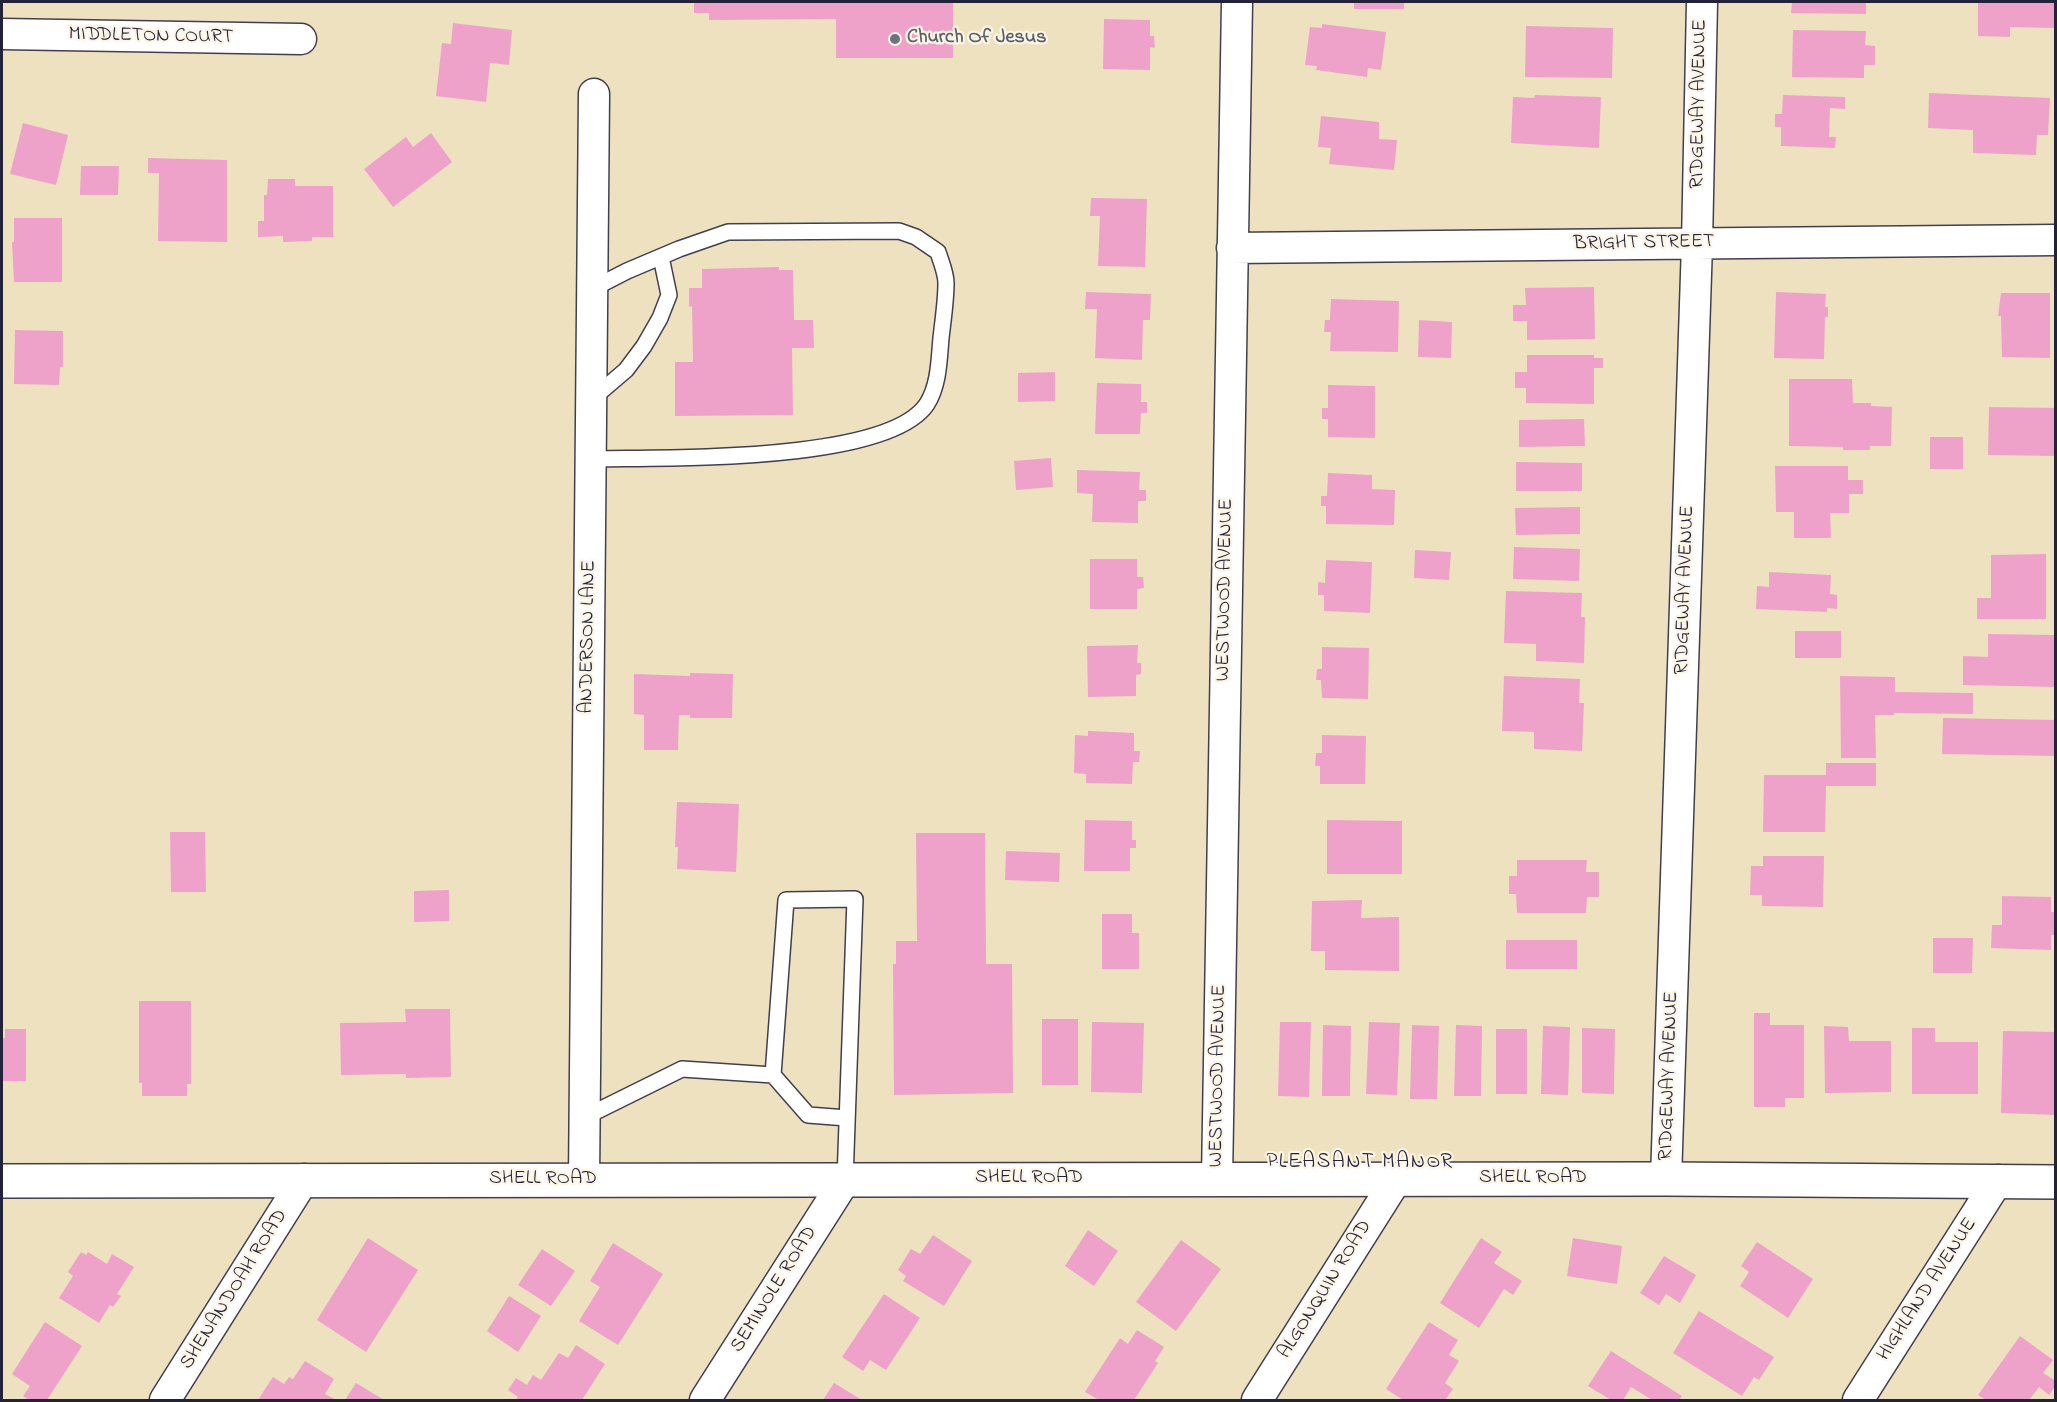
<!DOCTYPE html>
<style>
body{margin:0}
#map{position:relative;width:2057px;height:1402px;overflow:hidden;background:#eee1c0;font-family:"Indie Flower",sans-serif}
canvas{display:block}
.frame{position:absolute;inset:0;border:3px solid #22223b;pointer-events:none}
</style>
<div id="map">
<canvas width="2057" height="1402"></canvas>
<div class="frame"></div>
</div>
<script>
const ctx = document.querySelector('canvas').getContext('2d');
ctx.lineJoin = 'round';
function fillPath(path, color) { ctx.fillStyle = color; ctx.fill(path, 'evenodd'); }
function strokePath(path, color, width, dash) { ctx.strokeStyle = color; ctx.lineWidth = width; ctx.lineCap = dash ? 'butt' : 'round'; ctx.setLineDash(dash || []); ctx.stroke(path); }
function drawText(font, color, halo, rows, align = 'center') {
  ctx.font = font + ' "Indie Flower",sans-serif'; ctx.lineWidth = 4.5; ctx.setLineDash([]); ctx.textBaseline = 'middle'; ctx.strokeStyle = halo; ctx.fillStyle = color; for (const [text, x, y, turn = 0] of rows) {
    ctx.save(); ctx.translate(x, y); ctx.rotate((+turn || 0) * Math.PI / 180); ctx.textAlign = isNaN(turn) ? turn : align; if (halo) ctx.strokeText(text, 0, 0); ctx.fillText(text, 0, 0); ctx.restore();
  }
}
fillPath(new Path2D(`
 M 694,2 L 953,2 L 953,58 L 836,58 L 836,19 L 709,20 L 709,13 L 694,13 Z
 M 1354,2 L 1404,2 L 1404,9 L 1354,9 Z
 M 1792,2 L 1866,2 L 1866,14 L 1791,13 Z
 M 1978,2 L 2056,2 L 2054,28 L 2010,27 L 2010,37 L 1978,36 Z
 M 1104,19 L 1150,20 L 1150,36 L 1154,36 L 1155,48 L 1150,47 L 1150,70 L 1103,69 Z
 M 453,23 L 512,30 L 509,65 L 490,63 L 486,102 L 436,96 L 442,43 L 451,44 Z
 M 1322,24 L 1386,32 L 1381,70 L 1368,68 L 1367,77 L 1316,70 L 1317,66 L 1305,65 L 1310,27 L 1322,28 Z
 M 1526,26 L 1613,28 L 1612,78 L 1525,77 Z
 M 1793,30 L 1866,31 L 1865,45 L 1875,46 L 1875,65 L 1864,65 L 1864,78 L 1792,77 Z
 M 1929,93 L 2050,98 L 2048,135 L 2037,135 L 2036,155 L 1973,153 L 1973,130 L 1928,128 Z
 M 1535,95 L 1601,97 L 1599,148 L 1511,143 L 1513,97 L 1534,98 Z
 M 1783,95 L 1845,97 L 1845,109 L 1830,108 L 1829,137 L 1836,137 L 1835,148 L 1781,146 L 1781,127 L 1775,127 L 1775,114 L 1782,114 Z
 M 1321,116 L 1379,122 L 1379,139 L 1397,140 L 1394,170 L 1329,164 L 1331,148 L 1318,147 Z
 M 23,123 L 68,135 L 56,185 L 10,174 Z
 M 431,133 L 452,162 L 393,207 L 364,169 L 406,137 L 413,147 Z
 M 148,158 L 227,160 L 227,242 L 158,241 L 159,173 L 148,173 Z
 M 81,166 L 119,166 L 118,195 L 80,195 Z
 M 268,179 L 295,179 L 295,186 L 333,186 L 333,237 L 312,237 L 312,241 L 283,242 L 283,236 L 258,237 L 258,221 L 264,221 L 264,195 L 267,195 Z
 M 1091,198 L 1147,199 L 1145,267 L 1098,266 L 1100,216 L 1090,216 Z
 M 14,218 L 62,218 L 62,282 L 14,282 L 12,242 L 14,242 Z
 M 779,267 L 779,270 L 793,270 L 794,320 L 813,320 L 814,348 L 792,348 L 793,415 L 675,416 L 675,362 L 693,362 L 692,306 L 689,307 L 689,288 L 702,288 L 702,269 Z
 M 1594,287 L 1595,339 L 1527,340 L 1527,321 L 1513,321 L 1513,305 L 1526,305 L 1525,288 Z
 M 1086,292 L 1151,294 L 1150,320 L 1143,320 L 1142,360 L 1095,358 L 1097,309 L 1085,309 Z
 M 1776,292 L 1826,294 L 1825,307 L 1828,307 L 1828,317 L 1825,317 L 1824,359 L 1774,358 Z
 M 2001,293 L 2050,293 L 2050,358 L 2002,357 L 2001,316 L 1998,316 Z
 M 1331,299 L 1399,301 L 1398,352 L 1330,351 L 1331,332 L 1324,332 L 1325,320 L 1330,320 Z
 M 1419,320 L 1452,322 L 1451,358 L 1418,357 Z
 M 15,330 L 63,331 L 63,367 L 60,367 L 59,385 L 14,384 Z
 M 1527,355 L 1594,355 L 1594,358 L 1603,358 L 1603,368 L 1594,368 L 1594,404 L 1526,403 L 1526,388 L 1515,388 L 1515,372 L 1527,372 Z
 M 1055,372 L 1055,401 L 1018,402 L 1018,373 Z
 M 1789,379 L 1852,379 L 1853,403 L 1871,403 L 1871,406 L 1892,407 L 1891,446 L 1870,446 L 1870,450 L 1843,450 L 1843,447 L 1789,446 Z
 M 1097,383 L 1141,384 L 1141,402 L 1147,402 L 1147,413 L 1141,413 L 1140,434 L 1095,434 Z
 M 1328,385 L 1375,386 L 1375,438 L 1328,437 L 1328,419 L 1322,419 L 1322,408 L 1328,408 Z
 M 1989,407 L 2056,408 L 2056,456 L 1988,455 Z
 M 1584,419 L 1585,446 L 1519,447 L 1519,420 Z
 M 1930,437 L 1963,437 L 1963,469 L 1930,469 Z
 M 1051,458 L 1053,487 L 1016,490 L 1014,461 Z
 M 1516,462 L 1582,463 L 1582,491 L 1516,491 Z
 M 1775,466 L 1848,466 L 1848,480 L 1863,480 L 1863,494 L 1849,494 L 1849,513 L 1830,513 L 1831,538 L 1794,538 L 1794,512 L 1776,512 Z
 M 1077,470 L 1140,472 L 1139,490 L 1146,490 L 1146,501 L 1138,501 L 1138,523 L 1092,522 L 1093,494 L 1077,493 Z
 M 1328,473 L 1372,475 L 1372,489 L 1395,490 L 1394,525 L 1326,524 L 1326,506 L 1321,506 L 1321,496 L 1327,496 Z
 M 1580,507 L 1580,534 L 1516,535 L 1515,508 Z
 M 1514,547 L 1580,549 L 1579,581 L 1513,579 Z
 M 1415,550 L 1451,552 L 1449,580 L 1414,578 Z
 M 2046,554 L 2046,619 L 1977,619 L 1977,598 L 1991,598 L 1991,555 Z
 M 1090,559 L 1137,559 L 1137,577 L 1143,577 L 1144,588 L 1137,589 L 1137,609 L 1090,609 Z
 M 1326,560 L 1372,562 L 1370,613 L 1324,611 L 1324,595 L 1318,595 L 1318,582 L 1325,583 Z
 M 1769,572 L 1831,575 L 1830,594 L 1837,595 L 1837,609 L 1827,608 L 1827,612 L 1756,609 L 1757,586 L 1769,587 Z
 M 1506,591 L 1582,593 L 1581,617 L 1585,617 L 1584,663 L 1536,661 L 1536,644 L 1504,643 Z
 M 1795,631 L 1841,631 L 1841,658 L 1795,658 Z
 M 1988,634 L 2056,635 L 2056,687 L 1963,685 L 1963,656 L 1988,657 Z
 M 1138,645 L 1137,663 L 1141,663 L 1141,674 L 1136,675 L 1136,696 L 1088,697 L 1087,646 Z
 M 1322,647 L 1369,648 L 1368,699 L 1322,698 L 1321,680 L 1316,680 L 1317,669 L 1322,669 Z
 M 690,673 L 733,674 L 732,718 L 690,718 L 690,715 L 679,715 L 678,750 L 644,750 L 644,715 L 634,714 L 634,674 L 690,676 Z
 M 1504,676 L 1580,679 L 1579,703 L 1584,703 L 1582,751 L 1534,749 L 1534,732 L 1502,731 Z
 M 1840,676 L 1895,677 L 1895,692 L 1973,693 L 1973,714 L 1894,713 L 1894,715 L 1875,715 L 1876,758 L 1841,758 Z
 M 1943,718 L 2056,720 L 2056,756 L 1942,754 Z
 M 1088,731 L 1134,733 L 1134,751 L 1140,751 L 1139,762 L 1133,762 L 1132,784 L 1086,783 L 1086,774 L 1074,773 L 1075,735 L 1088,736 Z
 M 1322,735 L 1366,736 L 1365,784 L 1320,784 L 1320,766 L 1315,766 L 1316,753 L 1322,753 Z
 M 1826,763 L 1876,763 L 1876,786 L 1826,786 L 1825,832 L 1763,832 L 1764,775 L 1826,775 Z
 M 677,802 L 739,804 L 736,872 L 677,869 L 678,847 L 675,847 Z
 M 1085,820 L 1132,821 L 1132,840 L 1136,840 L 1136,848 L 1130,848 L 1130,871 L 1084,871 Z
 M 1327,820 L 1402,821 L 1402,874 L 1327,874 Z
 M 170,832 L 205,832 L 206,892 L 171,892 Z
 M 916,833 L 985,833 L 986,964 L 1012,964 L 1013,1093 L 894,1095 L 893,964 L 896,964 L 896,941 L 917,941 Z
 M 1006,851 L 1060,853 L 1059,882 L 1005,880 Z
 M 1763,856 L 1824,856 L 1823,907 L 1762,906 L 1762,895 L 1750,895 L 1751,866 L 1763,866 Z
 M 1517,860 L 1587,860 L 1586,872 L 1599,872 L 1599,897 L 1587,897 L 1586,913 L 1517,913 L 1516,894 L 1509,894 L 1509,876 L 1517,876 Z
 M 449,890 L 449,921 L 414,922 L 414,891 Z
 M 2002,896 L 2051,897 L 2051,912 L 2056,912 L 2056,935 L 2051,935 L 2051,950 L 1991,948 L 1992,925 L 2002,925 Z
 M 1362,900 L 1361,918 L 1399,917 L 1399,971 L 1325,970 L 1325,951 L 1311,951 L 1312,901 Z
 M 1102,914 L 1132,914 L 1132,933 L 1139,933 L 1139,969 L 1102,969 Z
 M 1933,938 L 1973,938 L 1972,973 L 1933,973 Z
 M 1506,940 L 1577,940 L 1577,969 L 1506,969 Z
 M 139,1001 L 191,1001 L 191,1084 L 187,1084 L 187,1096 L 142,1096 L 142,1083 L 139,1083 Z
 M 405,1009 L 450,1009 L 451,1077 L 406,1078 L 406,1074 L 341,1075 L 340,1023 L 406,1022 Z
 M 1754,1013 L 1770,1013 L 1770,1025 L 1804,1025 L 1804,1098 L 1785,1098 L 1785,1107 L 1754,1107 Z
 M 1042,1019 L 1078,1019 L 1078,1085 L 1042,1085 Z
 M 1092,1022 L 1144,1023 L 1142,1093 L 1091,1092 Z
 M 1280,1022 L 1311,1022 L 1309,1097 L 1278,1096 Z
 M 1369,1022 L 1400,1023 L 1397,1095 L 1366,1094 Z
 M 1323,1025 L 1351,1026 L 1350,1096 L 1322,1096 Z
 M 1412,1025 L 1439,1026 L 1437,1099 L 1410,1099 Z
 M 1456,1025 L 1482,1026 L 1481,1096 L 1454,1096 Z
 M 1543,1026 L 1570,1027 L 1568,1095 L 1541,1094 Z
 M 1824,1026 L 1848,1027 L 1849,1041 L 1891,1041 L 1891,1092 L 1825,1093 Z
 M 1582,1028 L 1615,1029 L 1614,1094 L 1582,1093 Z
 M 1912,1028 L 1935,1028 L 1935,1042 L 1978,1042 L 1978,1094 L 1912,1094 Z
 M 5,1029 L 26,1029 L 26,1081 L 2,1081 L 2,1038 L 5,1038 Z
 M 1496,1029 L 1527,1029 L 1527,1094 L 1496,1094 Z
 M 2003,1031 L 2056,1032 L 2056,1115 L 2001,1113 Z
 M 1088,1230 L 1118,1251 L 1094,1286 L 1065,1266 Z
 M 933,1235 L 972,1261 L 944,1306 L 903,1281 L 906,1276 L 898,1270 L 911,1249 L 920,1254 Z
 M 368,1238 L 418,1270 L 366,1352 L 317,1320 Z
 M 1481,1238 L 1502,1252 L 1494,1263 L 1522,1281 L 1513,1295 L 1504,1289 L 1479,1328 L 1440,1303 Z
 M 1573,1238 L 1622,1246 L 1617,1284 L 1567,1276 Z
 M 1181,1240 L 1221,1269 L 1176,1331 L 1136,1302 Z
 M 1757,1242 L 1813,1279 L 1788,1318 L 1740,1286 L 1749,1272 L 1741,1266 Z
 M 613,1243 L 663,1274 L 618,1345 L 579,1321 L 600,1287 L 590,1281 Z
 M 542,1249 L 575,1271 L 551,1306 L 518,1285 Z
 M 81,1252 L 86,1255 L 88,1252 L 107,1264 L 112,1254 L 134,1267 L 117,1294 L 121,1296 L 113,1307 L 110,1305 L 99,1323 L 59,1298 L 73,1276 L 68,1272 Z
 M 1664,1256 L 1696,1275 L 1680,1303 L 1666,1294 L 1659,1305 L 1640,1293 Z
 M 884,1294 L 920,1318 L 886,1370 L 870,1360 L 863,1371 L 842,1357 Z
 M 509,1296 L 541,1316 L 518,1352 L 487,1331 Z
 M 1699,1311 L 1774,1357 L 1759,1380 L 1754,1377 L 1742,1396 L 1673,1353 Z
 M 45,1322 L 82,1346 L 47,1400 L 29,1400 L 23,1396 L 30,1386 L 12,1374 Z
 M 1429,1322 L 1458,1340 L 1449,1355 L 1459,1361 L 1445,1383 L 1453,1389 L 1445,1400 L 1403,1400 L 1386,1389 Z
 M 1137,1330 L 1164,1347 L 1155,1361 L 1158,1363 L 1134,1400 L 1099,1400 L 1085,1392 L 1120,1338 L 1128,1344 Z
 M 2020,1336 L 2053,1360 L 2043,1373 L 2056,1381 L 2056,1385 L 2049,1395 L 2039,1387 L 2029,1400 L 1986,1400 L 1978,1395 Z
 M 576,1345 L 605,1364 L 582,1400 L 515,1400 L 518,1397 L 508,1390 L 516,1378 L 527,1385 L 533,1375 L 541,1380 L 559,1353 L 568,1358 Z
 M 1611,1351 L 1682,1396 L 1679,1400 L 1652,1400 L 1631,1387 L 1623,1400 L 1611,1400 L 1588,1386 Z
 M 305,1361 L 334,1379 L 325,1394 L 336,1400 L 258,1400 L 273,1377 L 284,1384 L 289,1377 L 293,1379 Z
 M 356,1383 L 384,1400 L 345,1400 Z
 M 834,1383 L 862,1400 L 823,1400 Z`), '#eea2ca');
const service = new Path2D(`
 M 592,399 L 626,370 L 644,346 L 660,318 L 669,295 L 661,257
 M 591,459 C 660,457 887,464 927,404 C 939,385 939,360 941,338 C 943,320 946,301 946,283 C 946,273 941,262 938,252 L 916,237 L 899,231 L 728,232 L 679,249 L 627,271 L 592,289
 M 585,1117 L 682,1069 L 773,1075
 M 845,1180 L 855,899 L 786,900 L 773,1075 L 808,1115 L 847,1118`);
const minor = new Path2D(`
 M 2,34 L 301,39
 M 1232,248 L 2056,240
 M 1217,1179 L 1237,2
 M 1666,1179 L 1697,244 L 1702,2
 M 584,1180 L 594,94
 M 165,1400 L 304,1179
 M 705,1400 L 845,1180
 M 1257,1400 L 1396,1180
 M 1858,1400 L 1998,1180`);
const tertiary = new Path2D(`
 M 2,1181 L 1666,1179 L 2056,1182`);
strokePath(service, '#413f4f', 18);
strokePath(minor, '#413f4f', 33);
strokePath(tertiary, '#413f4f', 36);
strokePath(service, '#fff', 15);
strokePath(minor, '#fff', 30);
strokePath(tertiary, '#fff', 33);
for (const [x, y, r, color] of [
 [895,39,6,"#6b7280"]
]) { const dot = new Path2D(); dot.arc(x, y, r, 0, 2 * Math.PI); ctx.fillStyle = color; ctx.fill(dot); strokePath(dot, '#fcf5e5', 2); }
drawText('20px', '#22223b', '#fcf5e5', [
 ["MIDDLETON COURT",151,37,1],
 ["RIDGEWAY AVENUE",1700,104,-89],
 ["BRIGHT STREET",1644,244,-1],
 ["WESTWOOD AVENUE",1226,590,-89],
 ["RIDGEWAY AVENUE",1686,590,-88],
 ["ANDERSON LANE",589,637,-89],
 ["WESTWOOD AVENUE",1219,1076,-89],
 ["RIDGEWAY AVENUE",1670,1076,-88],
 ["SHELL ROAD",1029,1179],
 ["SHELL ROAD",1533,1179],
 ["SHELL ROAD",543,1180],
 ["SHENANDOAH ROAD",235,1290,-58],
 ["SEMINOLE ROAD",775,1290,-58],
 ["ALGONQUIN ROAD",1326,1290,-58],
 ["HIGHLAND AVENUE",1928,1290,-57]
]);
drawText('bold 20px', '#5b616d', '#fcf5e5', [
 ["Church Of Jesus",907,39]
], 'left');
ctx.letterSpacing = '1.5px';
drawText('21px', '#22223b', '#fcf5e5', [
 ["PLEASANT MANOR",1360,1164]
]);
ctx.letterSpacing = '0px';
</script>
